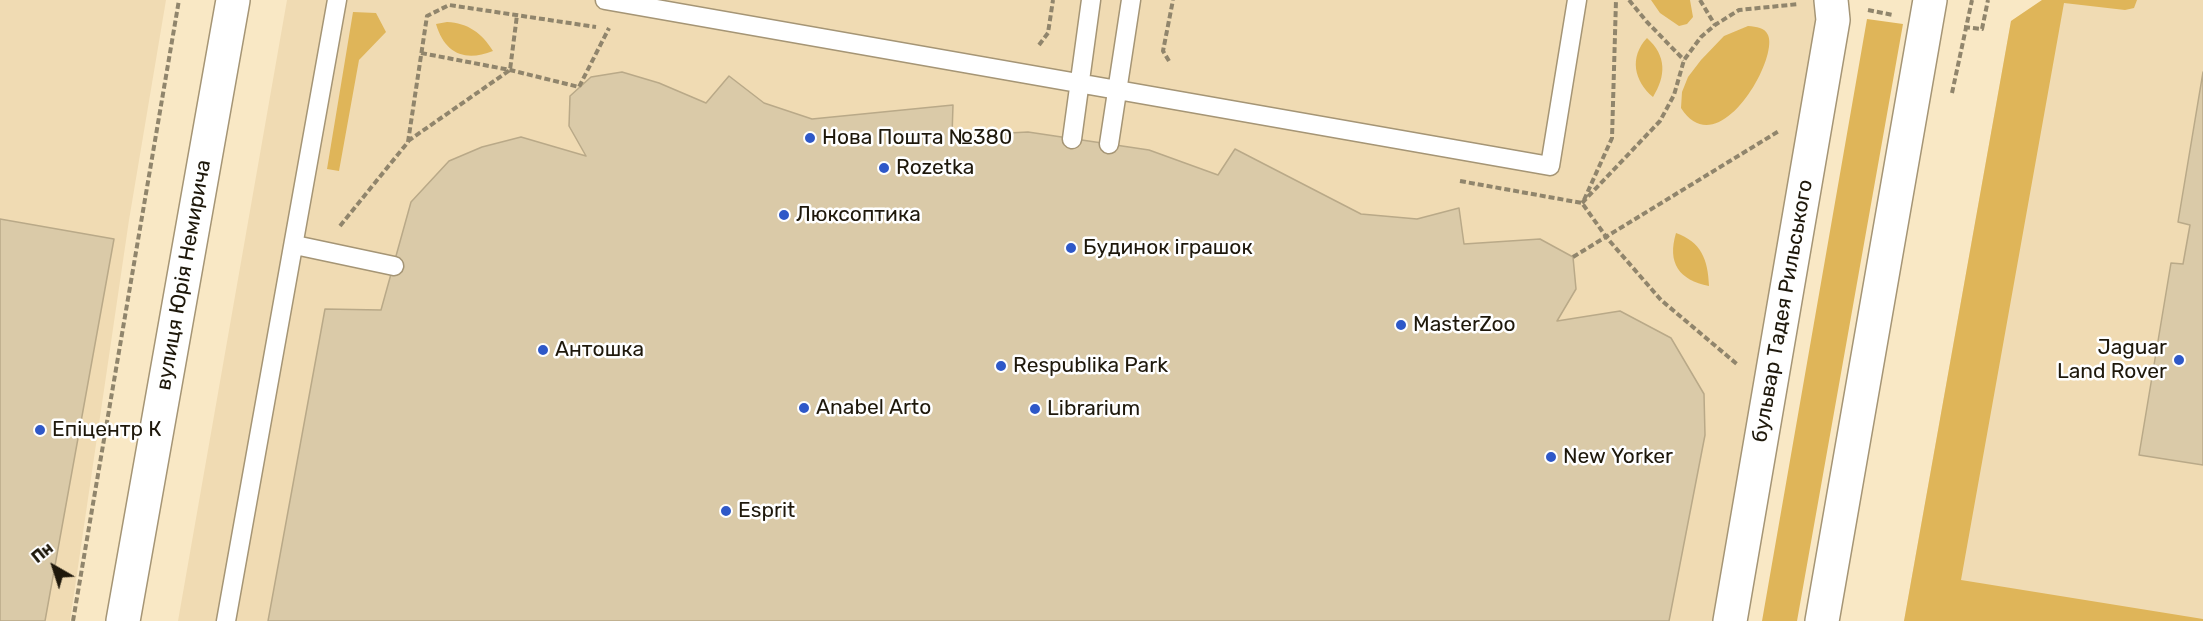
<!DOCTYPE html>
<meta charset="utf-8">
<style>
body{margin:0}
#map{position:relative;width:2203px;height:621px;overflow:hidden;background:#f9e8c5;font-family:Rubik,sans-serif}
canvas{display:block}
.north{position:absolute;left:24px;top:537px;width:60px;height:60px;-webkit-text-stroke:4px #fff;paint-order:stroke;rotate:321deg;font-size:16px;font-weight:700;line-height:24px;text-align:center;color:#1e180b}
.north::after{content:'';display:block;margin:auto;width:21px;height:27px;background:#1e180b;clip-path:polygon(50% 0,100% 100%,50% 72%,0 100%)}
</style>
<div id="map">
<canvas width="2203" height="621"></canvas>
<div class="north">Пн</div>
</div>
<script>
const ctx = document.querySelector('canvas').getContext('2d');
ctx.lineJoin = 'round';
function fillPath(path, color) { ctx.fillStyle = color; ctx.fill(path, 'evenodd'); }
function strokePath(path, color, width, dash) { ctx.strokeStyle = color; ctx.lineWidth = width; ctx.lineCap = dash ? 'butt' : 'round'; ctx.setLineDash(dash || []); ctx.stroke(path); }
function drawText(font, color, halo, rows, align = 'center') {
  ctx.font = font + ' Rubik,sans-serif'; ctx.lineWidth = 5; ctx.setLineDash([]); ctx.textBaseline = 'middle'; ctx.strokeStyle = halo; ctx.fillStyle = color; for (const [text, x, y, turn = 0] of rows) {
    ctx.save(); ctx.translate(x, y); ctx.rotate((+turn || 0) * Math.PI / 180); ctx.textAlign = isNaN(turn) ? turn : align; if (halo) ctx.strokeText(text, 0, 0); ctx.fillText(text, 0, 0); ctx.restore();
  }
}
fillPath(new Path2D(`
 M 0,0 L 166,0 L 129,220 L 70,621 L 0,621 Z
 M 287,0 L 1819,0 L 1712,621 L 178,621 Z
 M 2042,0 L 2203,0 L 2203,621 L 1904,621 L 2011,21 Z`), '#f0dbb3');
fillPath(new Path2D(`
 M 1651,0 L 1690,0 L 1693,17 L 1687,24 L 1679,26 L 1660,13 Z
 M 2042,0 L 2137,0 L 2134,8 L 2125,10 L 2064,3 L 1961,580 L 2203,619 L 2203,621 L 1904,621 L 2011,21 Z
 M 353,12 L 376,13 L 386,32 L 359,60 L 339,171 L 327,169 Z
 M 1867,19 L 1903,24 L 1797,621 L 1762,621 Z
 M 447,22 C 468,23 482,33 493,51 C 465,62 445,54 436,24 Z
 M 1748,26 C 1757,27 1764,27 1768,35 C 1779,59 1718,166 1681,108 L 1682,92 L 1688,77 L 1701,60 L 1724,36 Z
 M 1647,38 C 1667,56 1666,76 1653,97 C 1634,81 1629,57 1647,38 Z
 M 1676,233 C 1701,242 1708,259 1709,286 C 1679,280 1667,263 1676,233 Z`), '#dfb559');
const building = new Path2D(`
 M 622,72 L 659,83 L 706,103 L 729,76 L 764,103 L 812,119 L 953,105 L 952,136 L 1028,132 L 1149,150 L 1218,175 L 1235,149 L 1361,214 L 1417,219 L 1459,208 L 1464,244 L 1540,239 L 1573,257 L 1576,289 L 1557,321 L 1620,311 L 1671,338 L 1704,394 L 1705,435 L 1669,621 L 268,621 L 325,309 L 381,310 L 411,202 L 449,161 L 482,147 L 521,137 L 586,156 L 569,126 L 570,96 L 591,77 Z
 M 2203,72 L 2203,465 L 2139,455 L 2171,263 L 2183,264 L 2190,225 L 2178,222 Z
 M 0,219 L 114,239 L 45,621 L 0,621 Z`);
fillPath(building, '#dacaa8');
strokePath(building, '#b9a988', 1.5);
const service = new Path2D(`
 M 605,0 L 1550,166 L 1577,0
 M 1072,139 L 1091,0
 M 1109,144 L 1131,0
 M 295,245 L 394,266
 M 226,621 L 337,0`);
const minor = new Path2D(`
 M 123,621 L 233,0
 M 1730,621 L 1833,20 L 1831,0
 M 1822,621 L 1930,0`);
strokePath(service, '#a59575', 21);
strokePath(minor, '#a59575', 36);
strokePath(new Path2D(`
 M 1629,0 L 1647,22 L 1684,60
 M 1700,0 L 1715,25
 M 1868,10 L 1893,15
 M 1964,27 L 1982,29 L 1988,0
 M 1039,45 L 1048,33 L 1053,0
 M 421,53 L 510,70 L 579,87 L 609,28
 M 1169,61 L 1163,51 L 1173,0
 M 1952,93 L 1972,0
 M 408,141 L 510,70 L 517,15
 M 1460,181 L 1582,203 L 1607,238 L 1661,300 L 1738,365
 M 1584,200 L 1612,138 L 1616,0
 M 1582,203 L 1660,121 L 1674,95 L 1684,60 L 1701,37 L 1715,25 L 1739,10 L 1799,4
 M 340,226 L 408,142 L 427,16 L 449,5 L 596,27
 M 1573,257 L 1779,131
 M 73,621 L 179,0`), '#90856c', 4, [6, 3]);
strokePath(service, '#fff', 18);
strokePath(minor, '#fff', 33);
for (const [x, y, r, color] of [
 [810,138,6,"#2e58c8"],
 [884,168,6,"#2e58c8"],
 [784,215,6,"#2e58c8"],
 [1071,248,6,"#2e58c8"],
 [1401,325,6,"#2e58c8"],
 [543,350,6,"#2e58c8"],
 [2179,360,6,"#2e58c8"],
 [1001,366,6,"#2e58c8"],
 [804,408,6,"#2e58c8"],
 [1035,409,6,"#2e58c8"],
 [40,430,6,"#2e58c8"],
 [1551,457,6,"#2e58c8"],
 [726,511,6,"#2e58c8"]
]) { const dot = new Path2D(); dot.arc(x, y, r, 0, 2 * Math.PI); ctx.fillStyle = color; ctx.fill(dot); strokePath(dot, '#fff', 2); }
drawText('21px', '#1e180b', '#fff', [
 ["Нова Пошта №380",822,138],
 ["Rozetka",896,168],
 ["Люксоптика",796,215],
 ["Будинок іграшок",1083,248],
 ["MasterZoo",1413,325],
 ["Jaguar",2167,348,"right"],
 ["Land Rover",2167,372,"right"],
 ["Антошка",555,350],
 ["Respublika Park",1013,366],
 ["Anabel Arto",816,408],
 ["Librarium",1047,409],
 ["Епіцентр К",52,430],
 ["New Yorker",1563,457],
 ["Esprit",738,511]
], 'left');
drawText('21px', '#1e180b', '#fff', [
 ["вулиця Юрія Немирича",184,275,-80],
 ["бульвар Тадея Рильського",1783,311,-80]
]);
</script>
